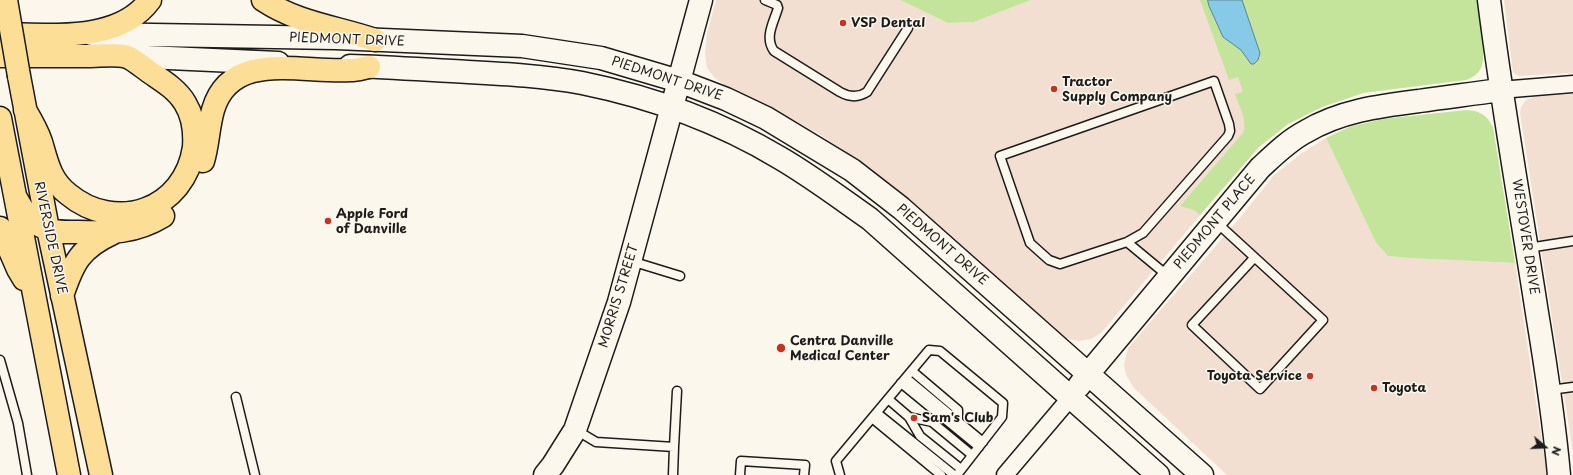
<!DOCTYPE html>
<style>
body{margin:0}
#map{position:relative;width:1573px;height:475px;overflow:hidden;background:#fbf7ec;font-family:"Playpen Sans",sans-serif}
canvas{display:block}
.north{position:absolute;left:1525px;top:427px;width:40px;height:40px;-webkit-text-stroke:3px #fbf7ec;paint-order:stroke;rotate:109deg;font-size:11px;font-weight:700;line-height:16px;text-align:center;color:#1c1c1c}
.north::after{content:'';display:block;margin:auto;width:14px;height:18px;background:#1c1c1c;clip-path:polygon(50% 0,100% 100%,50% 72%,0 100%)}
</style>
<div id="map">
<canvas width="1573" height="475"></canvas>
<div class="north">N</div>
</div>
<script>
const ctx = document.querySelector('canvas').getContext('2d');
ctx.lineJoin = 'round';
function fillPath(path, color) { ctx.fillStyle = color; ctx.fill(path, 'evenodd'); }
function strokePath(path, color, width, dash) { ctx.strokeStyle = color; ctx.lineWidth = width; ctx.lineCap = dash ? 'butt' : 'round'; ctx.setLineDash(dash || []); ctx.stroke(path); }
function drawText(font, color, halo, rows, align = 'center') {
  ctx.font = font + ' "Playpen Sans",sans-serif'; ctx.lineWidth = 3; ctx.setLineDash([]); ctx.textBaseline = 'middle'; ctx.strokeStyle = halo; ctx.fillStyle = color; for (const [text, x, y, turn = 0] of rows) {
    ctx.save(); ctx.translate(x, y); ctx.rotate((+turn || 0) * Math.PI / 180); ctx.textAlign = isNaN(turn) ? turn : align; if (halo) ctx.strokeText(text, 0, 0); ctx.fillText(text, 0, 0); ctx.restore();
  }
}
fillPath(new Path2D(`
 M 716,0 L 900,0 L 948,23 L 974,22 L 1031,0 L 1346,0 L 1363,93 L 1322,107 L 1288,124 L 1259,147 L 1228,182 L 1101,333 L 1091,339 L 1078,341 L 1065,338 L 902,194 L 859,161 L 819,134 L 783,114 L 726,86 L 715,78 L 707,68 L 705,53 L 707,33 Z
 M 1504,0 L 1573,0 L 1573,73 L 1518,76 L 1513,72 Z
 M 1573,94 L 1573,453 L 1520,113 L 1521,107 L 1526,100 L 1533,97 Z
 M 1326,138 L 1376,243 L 1388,256 L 1409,258 L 1515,263 L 1547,475 L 1227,475 L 1134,388 L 1126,375 L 1124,365 L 1128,348 L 1244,213 L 1273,176 L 1302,153 Z`), '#f2dfd2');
fillPath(new Path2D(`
 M 900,0 L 1031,0 L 974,22 L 948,23 Z
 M 1200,0 L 1477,0 C 1479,15 1487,57 1481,68 C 1477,75 1473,77 1466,80 L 1363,93 L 1322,107 L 1288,124 L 1259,147 L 1200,215 L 1194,210 L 1180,206 L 1243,133 C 1248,120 1239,107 1235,94 L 1243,92 L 1238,77 L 1229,80 Z
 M 1466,110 C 1480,111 1486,114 1493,127 L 1515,263 L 1409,258 L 1388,256 L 1376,243 L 1326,138 L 1349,127 L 1383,119 Z`), '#c4e49c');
const water = new Path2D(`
 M 1208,0 L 1242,0 L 1260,53 L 1258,60 L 1254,64 L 1251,64 L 1241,50 L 1223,37 L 1209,6 Z`);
fillPath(water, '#87cae8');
strokePath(water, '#5c8496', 1);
const lane = new Path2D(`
 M 765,0 L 777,5 L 778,8 C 774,22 764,37 774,51 L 840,92 C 849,97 858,98 867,92 L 908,28
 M 1214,81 L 1229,124 L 1230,131 L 1228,136 L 1143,233 L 1127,242 L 1060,264 L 1049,260 L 1030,243 L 1000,156 Z
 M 1216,222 L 1323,320 L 1260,389 L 1192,325 L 1254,258
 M 1127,242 L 1168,276
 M 1528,248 L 1573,241
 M 631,261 L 680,276
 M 0,360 L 18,423 L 27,475
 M 912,371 L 958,410 L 958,422
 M 906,378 L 983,442
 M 901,383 L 979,447
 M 1550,390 L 1573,387
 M 236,397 L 255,475
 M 888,399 L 909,417 L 920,436 L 961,469
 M 877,413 L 954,475
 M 909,417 L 932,422 L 972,455
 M 872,418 L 941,475
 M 576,430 L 596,442 L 674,447 L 673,475
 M 674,447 L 677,391
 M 740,475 L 741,461 L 805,465 L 804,475
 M 840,475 L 836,461 L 929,350 L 940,351 L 1003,403 L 1002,417 L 957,475`);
const street = new Path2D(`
 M 1500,90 L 1573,84
 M 1005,475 L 1071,397`);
const secondary = new Path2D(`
 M 1489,0 C 1502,105 1521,209 1537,313 C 1546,367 1554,421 1559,475
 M 92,34 L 336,38 L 522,46 L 601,58 L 679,81 L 726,99 L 766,118 L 852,170 L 901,208 L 1202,475
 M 125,56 L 278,63
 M 350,66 C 389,67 429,70 468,72 C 506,74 544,76 582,83 C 651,97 720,122 780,158 C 811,176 840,198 870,219 L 1158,475
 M 1079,386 L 1088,374 L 1260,168 C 1274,155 1288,141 1305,132 C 1340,111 1379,106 1419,101 C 1446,97 1473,94 1500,90
 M 545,475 L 553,465 L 575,430 L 619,302 L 701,0`);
const primary = new Path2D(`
 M 263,0 C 297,23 337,27 375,40
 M 0,34 C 48,34 118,44 150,0
 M 0,56 C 29,56 58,56 88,56 C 99,56 113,54 124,56 C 132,57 147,71 154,75 C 166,83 178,91 185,103 C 193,116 195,133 194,147 C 185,210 116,234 68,194 C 50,180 47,162 41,142 C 37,130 31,120 25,110
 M 19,76 L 48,229 L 101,475
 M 0,118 L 69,475
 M 203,161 C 208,145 208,127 213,110 C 231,48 305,74 351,70 C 357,70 363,68 369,67
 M 16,198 C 23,211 30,222 45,228 C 55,233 68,232 79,232 C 110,233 135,233 163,216
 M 0,228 L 18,269 L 24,279
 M 62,296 C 73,263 80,248 113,233`);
strokePath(lane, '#1c1c1c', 11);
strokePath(street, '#1c1c1c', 19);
strokePath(secondary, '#1c1c1c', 25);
strokePath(primary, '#1c1c1c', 25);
strokePath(lane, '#fbf7ec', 8);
strokePath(street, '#fbf7ec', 16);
strokePath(secondary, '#fbf7ec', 22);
strokePath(primary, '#fdde96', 22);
const primaryBridge = new Path2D(`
 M 6,0 L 19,76`);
strokePath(primaryBridge, '#1c1c1c', 25, []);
strokePath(primaryBridge, '#fdde96', 22);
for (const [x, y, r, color] of [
 [843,23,4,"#c8321e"],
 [1054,89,4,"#c8321e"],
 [328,221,4,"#c8321e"],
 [781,348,5,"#c8321e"],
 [1310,376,4,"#c8321e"],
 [1374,388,4,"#c8321e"],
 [914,418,4,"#c8321e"]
]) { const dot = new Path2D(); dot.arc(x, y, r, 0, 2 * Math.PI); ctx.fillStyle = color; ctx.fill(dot); strokePath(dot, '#fbf7ec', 1.5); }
drawText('bold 13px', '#1c1c1c', '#fbf7ec', [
 ["VSP Dental",851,23],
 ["Tractor",1062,82],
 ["Supply Company",1062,97],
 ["Apple Ford",336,214],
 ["of Danville",336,229],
 ["Centra Danville",790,341],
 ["Medical Center",790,356],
 ["Toyota Service",1302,376,"right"],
 ["Toyota",1382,388],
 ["Sam's Club",922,418]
], 'left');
drawText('13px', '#1c1c1c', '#fbf7ec', [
 ["PIEDMONT DRIVE",347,40,2],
 ["PIEDMONT DRIVE",667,79,18],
 ["PIEDMONT PLACE",1215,222,-50],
 ["WESTOVER DRIVE",1525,237,81],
 ["RIVERSIDE DRIVE",50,238,78],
 ["PIEDMONT DRIVE",942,245,41],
 ["MORRIS STREET",619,296,-73]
]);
</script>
